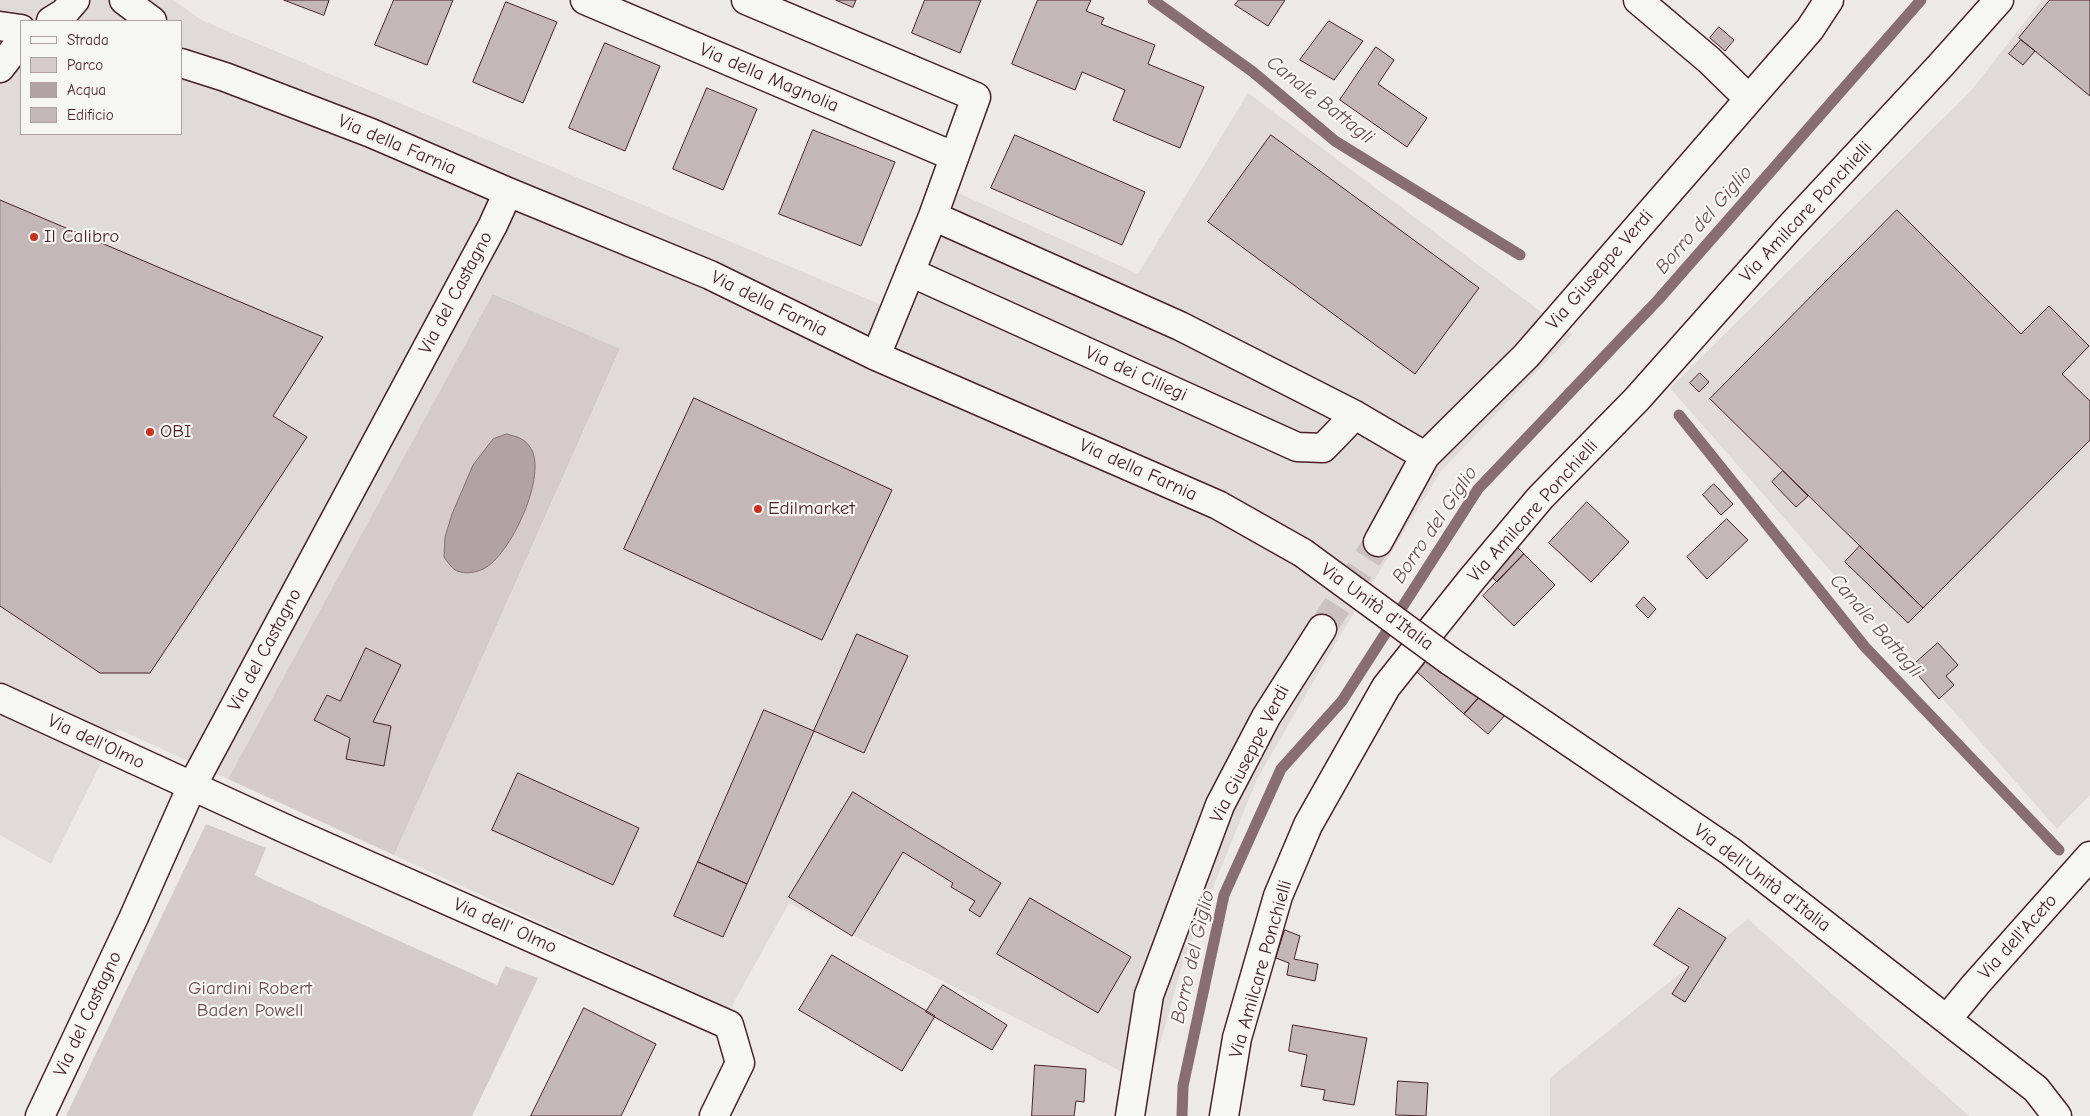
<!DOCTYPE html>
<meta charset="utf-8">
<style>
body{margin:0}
#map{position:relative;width:2090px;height:1116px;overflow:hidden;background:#ece9e6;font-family:"Comic Neue",sans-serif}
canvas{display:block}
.legend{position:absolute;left:20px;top:20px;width:162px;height:115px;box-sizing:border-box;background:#f6f6f2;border:1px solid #b1a0a2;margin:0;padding:6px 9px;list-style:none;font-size:15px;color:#4a1f2b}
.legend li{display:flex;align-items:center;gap:10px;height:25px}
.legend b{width:25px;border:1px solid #b1a0a2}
</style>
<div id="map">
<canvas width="2090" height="1116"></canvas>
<ul class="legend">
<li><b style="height:6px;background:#f6f6f2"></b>Strada</li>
<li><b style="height:14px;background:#d4cbca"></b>Parco</li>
<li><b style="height:14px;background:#b1a2a3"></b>Acqua</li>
<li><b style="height:14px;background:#c4b7b7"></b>Edificio</li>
</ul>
</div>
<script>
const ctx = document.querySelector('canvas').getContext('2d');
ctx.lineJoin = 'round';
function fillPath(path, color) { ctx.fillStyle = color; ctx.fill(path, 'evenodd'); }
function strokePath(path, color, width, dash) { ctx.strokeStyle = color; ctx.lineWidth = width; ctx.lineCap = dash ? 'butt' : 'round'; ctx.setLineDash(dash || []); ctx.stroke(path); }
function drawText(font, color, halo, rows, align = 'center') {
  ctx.font = font + ' "Comic Neue",sans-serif'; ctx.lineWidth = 4.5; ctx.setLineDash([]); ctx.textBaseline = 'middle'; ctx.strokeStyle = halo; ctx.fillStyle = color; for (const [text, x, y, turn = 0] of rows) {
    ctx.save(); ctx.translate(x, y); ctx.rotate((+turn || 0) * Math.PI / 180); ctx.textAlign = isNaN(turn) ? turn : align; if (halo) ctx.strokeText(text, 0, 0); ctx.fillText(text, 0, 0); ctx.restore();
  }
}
fillPath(new Path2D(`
 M 0,0 L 174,0 L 201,20 L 908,316 L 958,193 L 1138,274 L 1248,93 L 1572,335 L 1441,471 L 1341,634 L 1257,779 L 1184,959 L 1148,1085 L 789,903 L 730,1009 L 394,855 L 620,350 L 494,294 L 228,779 L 118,729 L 51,864 L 0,835 ZM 21,21 L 181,21 L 181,134 L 21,134 Z
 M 2042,0 L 2090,0 L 2090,795 L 2057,829 L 1670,388 L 1970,92 Z
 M 1748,919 L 1969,1116 L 1550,1116 L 1550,1078 Z`), '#e0dad8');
fillPath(new Path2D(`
 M 493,294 L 620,349 L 394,855 L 228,779 Z
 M 206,824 L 266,848 L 255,875 L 264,880 L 497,985 L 505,966 L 538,978 L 472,1116 L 66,1116 Z`), '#d4cbca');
const water = new Path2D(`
 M 507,434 C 517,437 524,438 530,447 C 549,473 510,557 483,569 C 475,573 465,574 457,571 C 452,569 447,561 444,557 L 445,537 L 452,514 L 473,465 L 493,439 Z`);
fillPath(water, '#b1a2a3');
strokePath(water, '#886e73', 1);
strokePath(new Path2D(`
 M 1153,0 L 1253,72 L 1335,141 L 1520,255
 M 1679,415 L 1865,647 L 2059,850
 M 1182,1116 L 1183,1086 L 1224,895 L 1281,769 L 1342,701 L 1478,489 L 1658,300 L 1921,0`), '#886e73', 11);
const building = new Path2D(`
 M 284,0 L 329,0 L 324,15 Z
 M 394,0 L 453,0 L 427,65 L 375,45 Z
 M 836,0 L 856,0 L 853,7 Z
 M 925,0 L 981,0 L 960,53 L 912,33 Z
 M 1038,0 L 1091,0 L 1086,11 L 1104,18 L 1101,24 L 1155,45 L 1148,64 L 1204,87 L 1180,148 L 1113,120 L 1125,90 L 1082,72 L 1075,90 L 1012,64 Z
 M 1239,0 L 1285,0 L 1268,26 L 1235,5 Z
 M 2050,0 L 2090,0 L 2090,96 L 2019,38 Z
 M 506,2 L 557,22 L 523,103 L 473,82 Z
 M 1329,21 L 1363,41 L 1334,80 L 1300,60 Z
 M 1719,27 L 1734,40 L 1725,51 L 1710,38 Z
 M 2021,40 L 2035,51 L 2023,65 L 2009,54 Z
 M 605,43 L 660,66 L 625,151 L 569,128 Z
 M 1376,47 L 1394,60 L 1378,84 L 1427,118 L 1407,147 L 1340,100 Z
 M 707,88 L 757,109 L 723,190 L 673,169 Z
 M 813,130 L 895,162 L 861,246 L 779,214 Z
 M 1015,135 L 1145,192 L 1122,245 L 991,188 Z
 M 1271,135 L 1479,288 L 1415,374 L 1208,222 Z
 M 0,200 L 323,337 L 273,416 L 307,437 L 150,673 L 100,673 L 0,606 Z
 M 1897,210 L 2021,334 L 2049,306 L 2089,346 L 2062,374 L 2090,401 L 2090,440 L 1923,608 L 1710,399 Z
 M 1700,373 L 1709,382 L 1699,392 L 1690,383 Z
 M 694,398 L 892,490 L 822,640 L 624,549 Z
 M 1783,471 L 1808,496 L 1796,507 L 1772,482 Z
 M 1714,484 L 1733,504 L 1721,515 L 1703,495 Z
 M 1587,502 L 1629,542 L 1591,582 L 1549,543 Z
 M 1727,519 L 1748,540 L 1707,579 L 1687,557 Z
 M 1860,546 L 1923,608 L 1908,623 L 1845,562 Z
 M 1518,548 L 1524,554 L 1497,582 L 1491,576 Z
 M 1524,554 L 1555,585 L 1514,626 L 1483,596 Z
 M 1644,597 L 1656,609 L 1648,618 L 1636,606 Z
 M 857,634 L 908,656 L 864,753 L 814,731 Z
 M 1938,643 L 1958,665 L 1946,676 L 1954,685 L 1939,699 L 1911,667 Z
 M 366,648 L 401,665 L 373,722 L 391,726 L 384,766 L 346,759 L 350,738 L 314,720 L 327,695 L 340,701 Z
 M 1430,657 L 1484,692 L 1464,714 L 1417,672 Z
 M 1484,692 L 1507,713 L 1488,734 L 1464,714 Z
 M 764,710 L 814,731 L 747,884 L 698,862 Z
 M 518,773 L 639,828 L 613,885 L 492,830 Z
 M 853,792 L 1001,883 L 980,917 L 969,910 L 975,901 L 951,887 L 953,883 L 903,852 L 852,936 L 789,897 Z
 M 698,862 L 747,884 L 723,937 L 674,916 Z
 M 1030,898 L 1131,957 L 1098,1013 L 997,954 Z
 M 1679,908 L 1726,938 L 1685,1002 L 1672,994 L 1689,967 L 1654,945 Z
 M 1285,930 L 1300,936 L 1294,959 L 1318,964 L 1315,981 L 1287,975 L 1289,963 L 1276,958 Z
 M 832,955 L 935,1016 L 902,1071 L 799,1010 Z
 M 943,985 L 1007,1025 L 992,1050 L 926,1012 Z
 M 584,1008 L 656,1044 L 621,1116 L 531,1116 Z
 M 1293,1025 L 1367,1038 L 1354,1105 L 1323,1100 L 1325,1090 L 1301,1086 L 1307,1055 L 1289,1051 Z
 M 1035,1065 L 1086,1069 L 1084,1102 L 1076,1101 L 1074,1116 L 1032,1116 Z
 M 1398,1081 L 1428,1083 L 1426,1116 L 1396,1115 Z`);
fillPath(building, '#c4b7b7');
strokePath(building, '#4a1f2b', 1);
strokePath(new Path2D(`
 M 1322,629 L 1378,542`), '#ccc1c1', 28, [28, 14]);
const minor = new Path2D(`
 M 124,0 L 152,21
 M 585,0 L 953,156
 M 746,0 L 976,97 L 933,216 L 876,356
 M 1638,0 L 1709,60 L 1749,99
 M 51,21 L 64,13 L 75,0
 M 0,26 L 21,29
 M 181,63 L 225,77 L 371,133 L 508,192 L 710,275 L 876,356 L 1218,505 L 1303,553
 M 0,68 L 21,41
 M 933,216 L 1180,326 L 1355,415 L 1425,456
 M 910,272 L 1297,447 L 1323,448 L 1355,415
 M 1378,542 L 1425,456 L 1526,356 L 1810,29 L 1829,0
 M 1450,661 L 1730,851 L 2036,1089 L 2057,1116
 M 0,698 L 288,830 L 729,1025 L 740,1063 L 714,1116
 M 1947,1019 L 1976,984 L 2090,856
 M 40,1116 L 133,919 L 192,786 L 493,225 L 508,192
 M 1130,1116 L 1149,995 L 1220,805 L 1266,717 L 1322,629
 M 1224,1116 L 1237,1038 L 1278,896 L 1308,825 L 1386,687 L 1472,579 L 1540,498 L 1637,399 L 1790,227 L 1941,65 L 1999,0`);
strokePath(minor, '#4a1f2b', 31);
strokePath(minor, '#f6f6f2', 28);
const minorBridge = new Path2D(`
 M 1303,553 L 1450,661`);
strokePath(minorBridge, '#4a1f2b', 31, []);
strokePath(minorBridge, '#f6f6f2', 28);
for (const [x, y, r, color] of [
 [34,237,5,"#c8321e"],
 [150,432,5,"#c8321e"],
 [758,509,5,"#c8321e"]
]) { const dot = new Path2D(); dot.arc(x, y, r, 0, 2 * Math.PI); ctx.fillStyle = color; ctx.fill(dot); strokePath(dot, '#f6f6f2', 2); }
drawText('19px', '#4a1f2b', '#f6f6f2', [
 ["Via della Magnolia",769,78,23],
 ["Via della Farnia",397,145,23],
 ["Via Amilcare Ponchielli",1806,212,-47],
 ["Via Giuseppe Verdi",1600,270,-49],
 ["Via del Castagno",456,293,-62],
 ["Via della Farnia",769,304,26],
 ["Via dei Ciliegi",1136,374,24],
 ["Via della Farnia",1138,470,24],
 ["Via Amilcare Ponchielli",1533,511,-48],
 ["Via Unità d'Italia",1377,607,36],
 ["Via del Castagno",265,650,-62],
 ["Via dell'Olmo",96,742,25],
 ["Via Giuseppe Verdi",1250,754,-63],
 ["Via dell'Unità d'Italia",1762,878,37],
 ["Via dell' Olmo",505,926,24],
 ["Via dell'Aceto",2018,937,-48],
 ["Via Amilcare Ponchielli",1261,969,-74],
 ["Via del Castagno",88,1014,-65]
]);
drawText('19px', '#4a1f2b', '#f6f6f2', [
 ["Il Calibro",44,237],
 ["OBI",160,432],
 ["Edilmarket",768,509]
], 'left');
drawText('19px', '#6c4a53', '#f6f6f2', [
 ["Giardini Robert",250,989],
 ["Baden Powell",250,1011]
]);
drawText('italic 20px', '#6e4d55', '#f6f6f2', [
 ["Canale Battagli",1320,100,38],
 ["Borro del Giglio",1704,220,-49],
 ["Borro del Giglio",1435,525,-56],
 ["Canale Battagli",1876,626,49],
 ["Borro del Giglio",1193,957,-77]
]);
</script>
